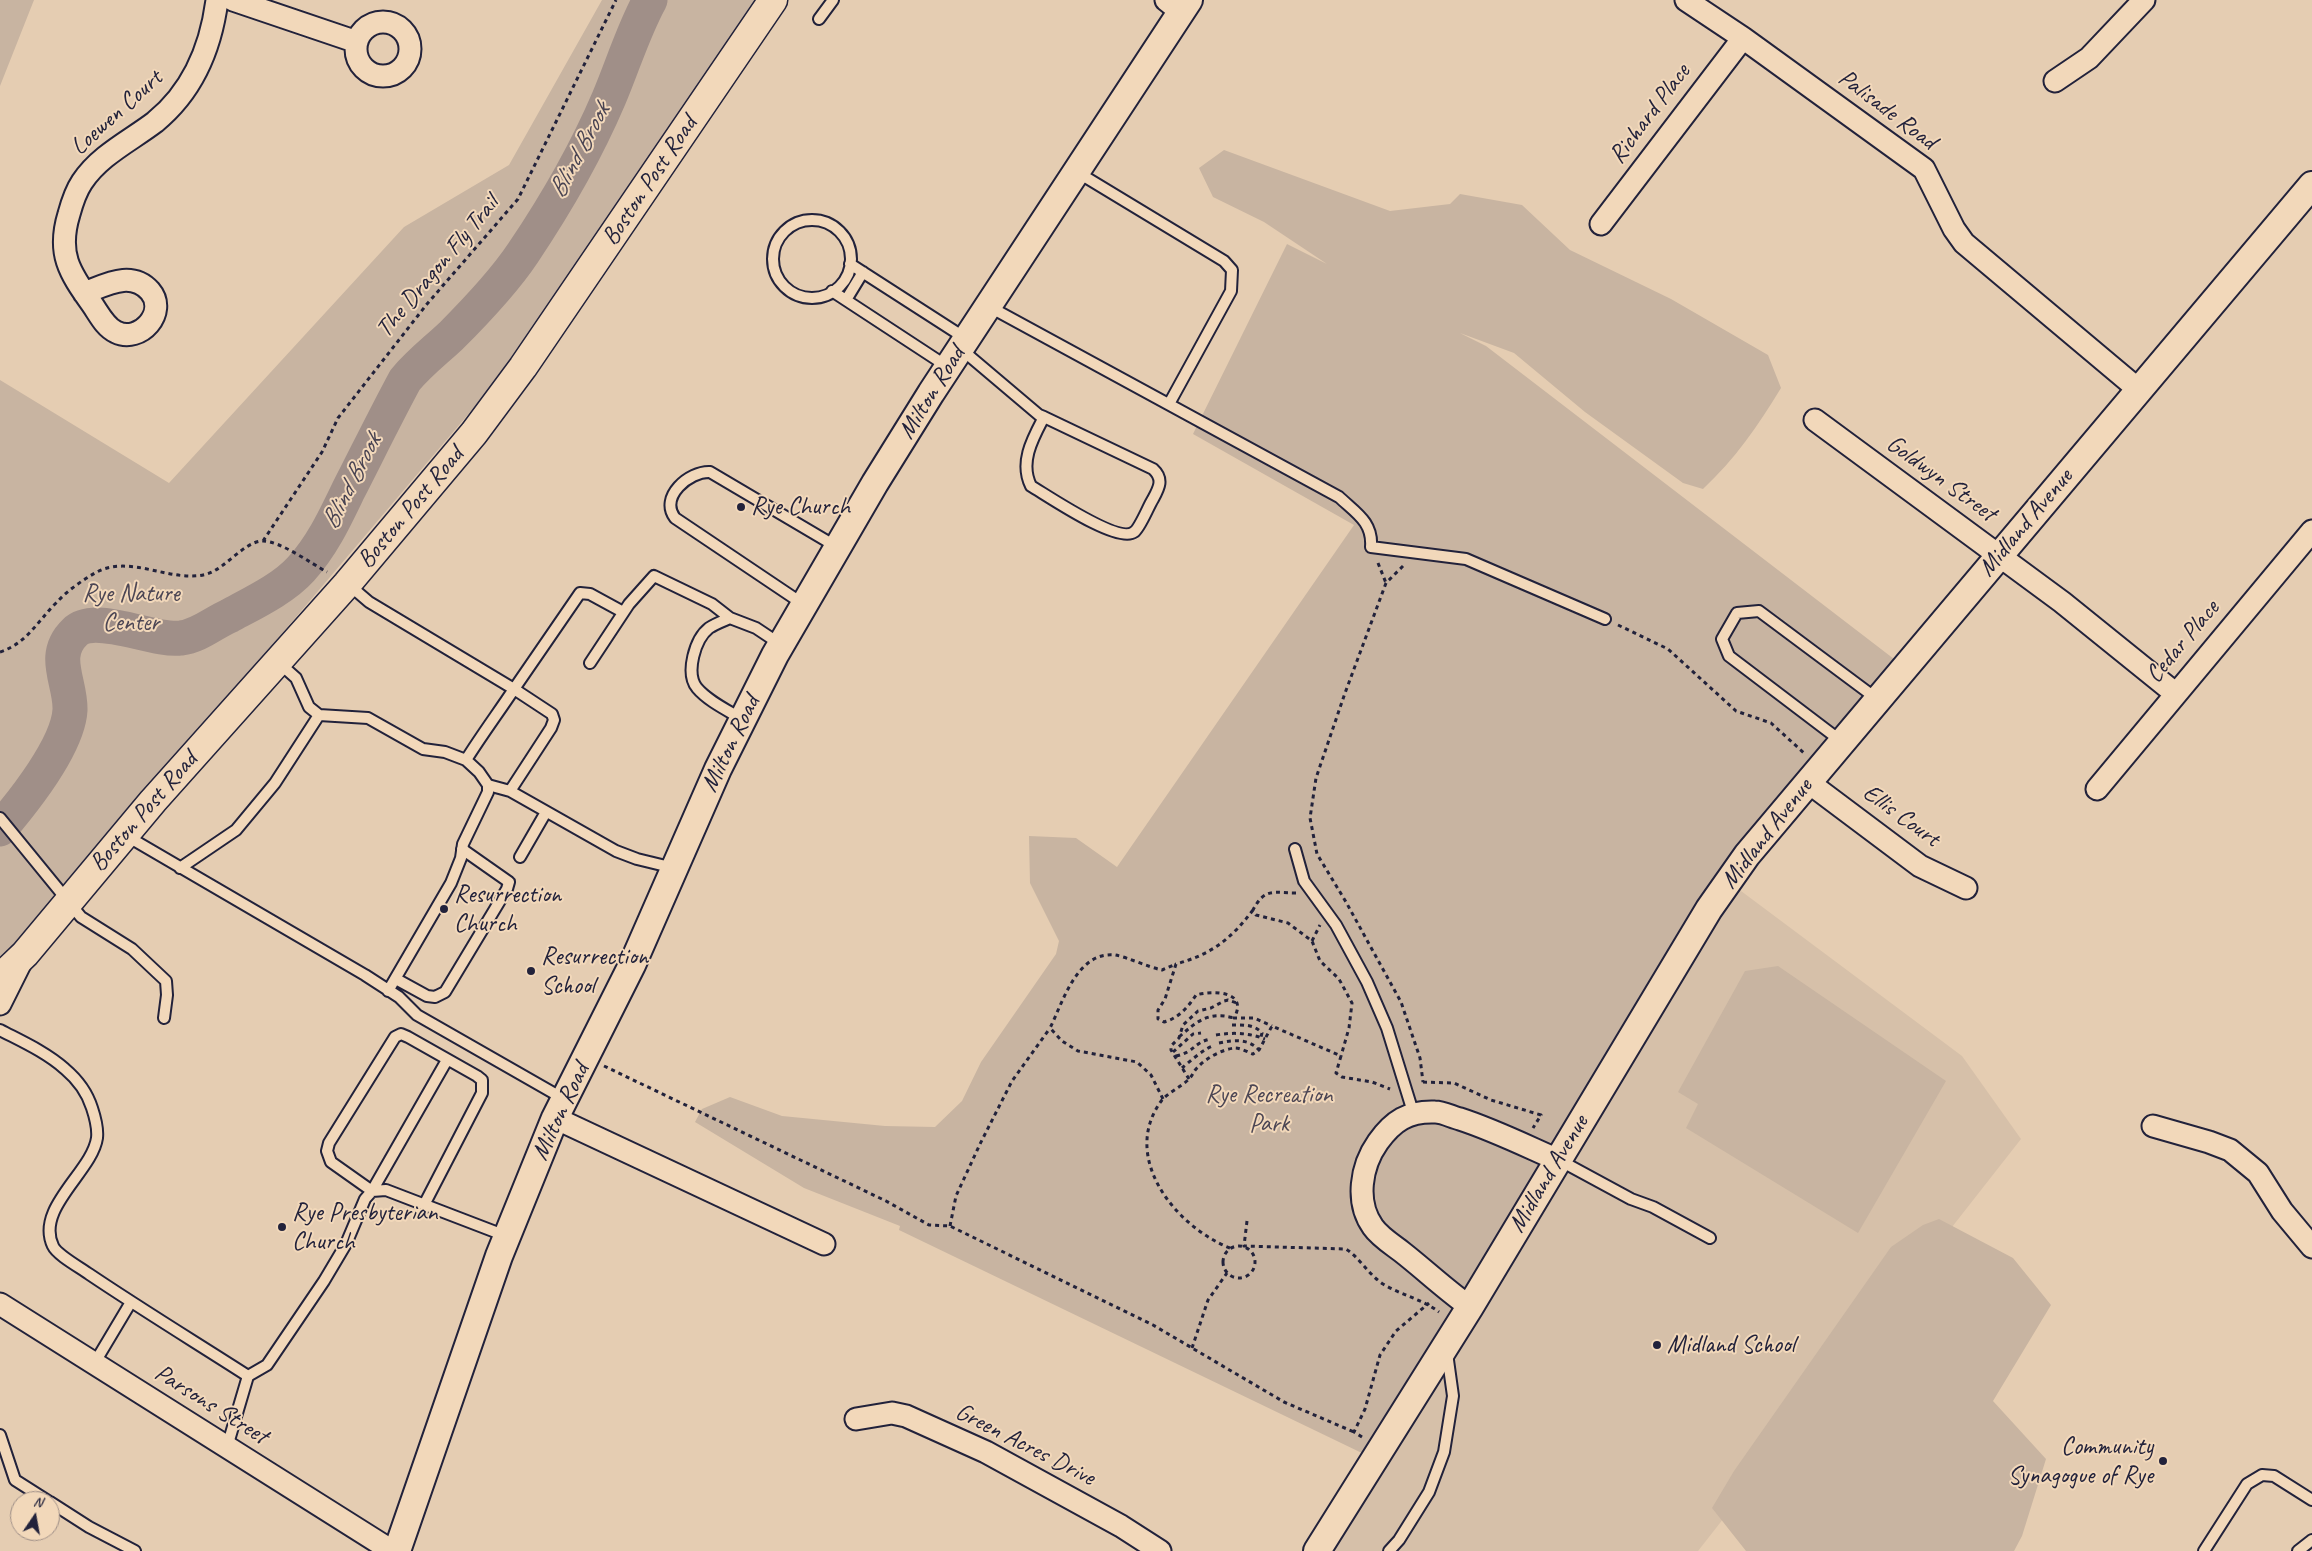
<!DOCTYPE html>
<style>
body{margin:0}
#map{position:relative;width:2312px;height:1551px;overflow:hidden;background:#e5cdb2;font-family:Caveat,sans-serif}
canvas{display:block}
.north{position:absolute;left:10px;top:1491px;width:50px;height:50px;box-sizing:border-box;background:#f2d8ba;border:1px solid #9f8f87;border-radius:50%;rotate:12deg;font-size:14px;font-weight:700;line-height:20px;text-align:center;color:#22223b}
.north::after{content:'';display:block;margin:auto;width:18px;height:22px;background:#22223b;clip-path:polygon(50% 0,100% 100%,50% 72%,0 100%)}
</style>
<div id="map">
<canvas width="2312" height="1551"></canvas>
<div class="north">N</div>
</div>
<script>
const ctx = document.querySelector('canvas').getContext('2d');
ctx.lineJoin = 'round';
function fillPath(path, color) { ctx.fillStyle = color; ctx.fill(path, 'evenodd'); }
function strokePath(path, color, width, dash) { ctx.strokeStyle = color; ctx.lineWidth = width; ctx.lineCap = dash ? 'butt' : 'round'; ctx.setLineDash(dash || []); ctx.stroke(path); }
function drawText(font, color, halo, rows, align = 'center') {
  ctx.font = font + ' Caveat,sans-serif'; ctx.lineWidth = 4; ctx.setLineDash([]); ctx.textBaseline = 'middle'; ctx.strokeStyle = halo; ctx.fillStyle = color; for (const [text, x, y, turn = 0] of rows) {
    ctx.save(); ctx.translate(x, y); ctx.rotate((+turn || 0) * Math.PI / 180); ctx.textAlign = isNaN(turn) ? turn : align; if (halo) ctx.strokeText(text, 0, 0); ctx.fillText(text, 0, 0); ctx.restore();
  }
}
fillPath(new Path2D(`
 M 1737,888 L 1962,1056 L 2021,1139 L 1698,1551 L 1327,1551 Z`), '#d6c0a9');
fillPath(new Path2D(`
 M 0,0 L 34,0 L 0,86 Z
 M 602,0 L 758,0 L 499,378 L 37,922 L 0,957 L 0,380 L 169,483 L 404,227 L 509,165 Z
 M 1224,150 L 1390,211 L 1450,204 L 1460,194 L 1522,205 L 1570,250 L 1671,299 L 1768,355 L 1781,388 C 1758,426 1735,459 1703,489 L 1683,483 L 1585,412 L 1514,353 L 1460,333 L 1486,346 L 1894,659 L 1737,852 L 1366,1455 L 899,1230 L 900,1226 L 804,1188 L 695,1122 L 702,1109 L 730,1097 L 782,1116 L 885,1126 L 935,1127 L 962,1101 L 981,1062 L 1056,954 L 1059,941 L 1030,883 L 1029,836 L 1076,838 L 1117,867 L 1354,525 L 1193,434 L 1287,244 L 1327,264 L 1264,222 L 1213,197 L 1199,168 Z
 M 1778,966 L 1946,1081 L 1858,1233 L 1686,1128 L 1698,1104 L 1678,1092 L 1745,971 Z
 M 1939,1219 L 2013,1258 L 2051,1305 L 1993,1401 L 2046,1459 L 2022,1536 L 2014,1551 L 1746,1551 L 1712,1508 L 1734,1471 L 1891,1247 L 1923,1225 Z`), '#c8b4a1');
strokePath(new Path2D(`
 M 0,829 C 23,802 68,746 70,710 C 71,682 50,656 75,632 C 96,612 153,642 181,638 C 199,636 213,623 229,616 C 253,603 283,589 301,569 C 322,546 335,518 348,491 C 367,454 385,417 405,380 C 419,363 435,351 451,336 C 476,311 503,283 523,253 C 556,204 586,152 609,98 C 623,65 633,31 650,0`), '#a08f88', 35);
const service = new Path2D(`
 M 819,19 L 833,0
 M 1077,172 L 1224,261 L 1232,270 L 1231,291 L 1169,404
 M773 259a39 39 0 1 1 78 0a39 39 0 1 1-78 0Z
 M 850,264 L 965,338
 M 832,291 L 948,367
 M 846,300 L 863,272
 M 988,306 L 1339,497 C 1356,513 1373,522 1371,547 L 1466,559 L 1605,619
 M 961,349 L 1039,415 L 1044,417 L 1153,469 C 1164,479 1159,488 1153,499 C 1148,507 1140,528 1134,532 C 1118,544 1048,496 1031,486 C 1019,462 1033,438 1044,417
 M 348,584 L 369,602 L 514,689 C 498,713 481,736 466,760
 M 803,604 L 675,518 C 659,497 689,471 710,472 L 837,547
 M 278,662 L 296,678 L 309,707 L 319,715 L 368,718 L 423,749 L 445,752 L 466,760 L 479,772 L 488,785 L 488,792 L 463,844 L 461,858 L 451,883 L 388,991
 M 590,663 L 629,604 L 654,576 L 712,604 L 730,618
 M 742,719 C 727,710 708,701 697,688 C 685,673 695,639 709,628 C 715,624 723,621 730,618 L 756,628 L 780,644
 M 1841,741 L 1729,656 L 1722,639 L 1737,613 L 1759,611 L 1877,699
 M 488,785 L 510,791 L 551,728 L 554,720 L 552,714 L 514,689 L 580,593 L 590,594 L 623,612
 M 510,791 L 616,851 L 637,859 L 674,868
 M 0,818 L 81,917 L 132,949 L 166,981 L 167,995 L 164,1018
 M 125,835 L 365,975 L 399,997 L 417,1015 L 564,1099
 M 1295,849 L 1304,881 L 1336,925 L 1367,982 L 1387,1028 L 1413,1112
 M 520,857 L 546,812
 M 180,868 L 236,830 L 275,783 L 319,715
 M 396,979 L 427,996 L 435,997 L 445,992 L 507,889 L 509,882 L 462,849
 M 0,1030 C 21,1041 46,1052 65,1069 C 78,1080 87,1092 92,1108 C 95,1117 98,1129 97,1138 C 92,1172 35,1208 53,1246 C 57,1255 81,1268 89,1274 C 141,1309 195,1342 248,1376 L 267,1365 L 324,1281 L 346,1244 L 365,1199 L 372,1191 L 386,1190 L 506,1236
 M 1559,1160 L 1631,1199 L 1653,1207 L 1710,1238
 M 424,1205 L 482,1093 L 482,1080 L 477,1076 L 408,1037 L 401,1034 L 395,1037 L 329,1143 L 327,1151 L 331,1162 L 372,1191 L 447,1060
 M 94,1364 L 131,1302
 M 0,1435 L 15,1480 L 48,1501
 M 227,1447 L 248,1376
 M 50,1502 L 89,1527 L 135,1551
 M 1389,1551 L 1399,1540 L 1429,1492 L 1444,1452 L 1453,1396 L 1447,1353
 M 2204,1551 L 2247,1484 L 2262,1475 L 2274,1476 L 2312,1500
 M 2298,1551 L 2312,1540`);
const minor = new Path2D(`
 M 233,0 L 357,42
 M 1166,0 L 1181,12
 M 1686,0 L 1743,38 L 1924,169 L 1954,229 L 1964,243 L 2139,390
 M356 49a27 27 0 1 1 54 0a27 27 0 1 1-54 0Z
 M 2055,81 L 2089,58 L 2144,0
 M 1601,224 L 1743,38
 M 84,293 C 106,285 131,270 150,291 C 168,312 140,344 116,332 C 105,327 99,314 92,304 C 69,272 57,253 69,214 C 72,203 76,191 82,182 C 100,155 130,141 155,122 C 193,91 211,47 217,0
 M 1815,420 L 2062,602 L 2176,694
 M 1808,782 L 1920,866 L 1966,888
 M 2097,789 L 2312,531
 M 0,1004 L 20,964
 M 555,1118 L 824,1244
 M 2153,1126 L 2209,1142 L 2230,1150 L 2258,1173 L 2282,1211 L 2312,1247
 M 0,1304 L 392,1551
 M 1470,1307 C 1446,1290 1425,1270 1402,1252 C 1393,1245 1380,1237 1373,1227 C 1355,1202 1361,1166 1378,1142 C 1393,1121 1408,1111 1435,1112 C 1443,1112 1452,1117 1460,1119 C 1494,1130 1526,1146 1558,1160
 M 856,1419 L 892,1413 L 906,1416 L 986,1452 L 1121,1526 L 1160,1551`);
const tertiary = new Path2D(`
 M 397,1551 L 499,1256 L 555,1118 L 632,965 L 718,769 L 775,655 L 875,483 L 931,393 L 1189,0
 M 1317,1551 L 1470,1307 L 1709,909 L 1747,855 L 2312,185`);
const primary = new Path2D(`
 M 0,978 L 25,954 L 153,801 L 347,584 L 474,433 L 523,367 L 773,0`);
strokePath(service, '#22223b', 14);
strokePath(minor, '#22223b', 25);
strokePath(tertiary, '#22223b', 30);
strokePath(primary, '#22223b', 31);
strokePath(new Path2D(`
 M 263,541 L 322,452 L 338,418 L 427,304 L 518,199 L 616,0
 M 1378,563 L 1386,583
 M 1403,566 L 1386,583 L 1345,693 L 1316,778 L 1310,818 L 1317,854 L 1346,902 L 1401,1002 L 1420,1058 L 1423,1082
 M 1618,625 L 1668,649 L 1736,711 L 1771,723 L 1804,753
 M 0,652 C 27,643 37,622 56,603 C 67,591 81,581 95,573 C 130,553 171,584 207,574 C 226,568 244,542 262,541 C 279,540 312,564 327,572
 M 1296,893 C 1274,893 1265,887 1253,910 L 1256,915 L 1288,923 L 1312,941 L 1320,961 L 1339,979 L 1352,1003 L 1349,1028 L 1341,1056
 M 1253,910 C 1231,939 1212,954 1176,964 L 1165,999 L 1158,1010 L 1158,1019 L 1164,1022 C 1179,1018 1188,1007 1196,995 C 1213,990 1249,991 1234,1018 L 1254,1018 L 1272,1026
 M 1312,941 L 1320,925
 M 1232,1025 C 1243,1025 1254,1024 1262,1033 L 1261,1037
 M 1216,1035 C 1234,1032 1249,1033 1265,1039
 M 1179,1037 C 1197,1021 1209,1011 1234,1018
 M 1219,1043 C 1234,1040 1248,1038 1259,1050
 M 1173,1052 L 1193,1034 L 1201,1033
 M 1176,1056 C 1195,1052 1194,1042 1211,1039
 M 604,1066 L 886,1201 L 929,1225 L 950,1226 L 1153,1325 L 1284,1402 L 1354,1432
 M 1182,1068 C 1189,1062 1205,1048 1213,1046
 M 1189,1079 L 1171,1050 L 1171,1046 L 1179,1038 L 1183,1025 L 1198,1011 L 1211,1008 L 1224,1001 L 1228,1000 L 1237,1003
 M 1423,1082 L 1454,1083 L 1491,1100 L 1541,1115 L 1533,1128
 M 1163,1099 L 1151,1075 L 1137,1062 L 1078,1051 L 1062,1041 L 1050,1028 C 1063,1002 1077,951 1115,955 C 1127,957 1148,967 1162,970 L 1176,964
 M 1247,1221 L 1244,1246 L 1346,1249 C 1360,1258 1368,1274 1383,1284 C 1401,1295 1422,1299 1439,1312
 M 950,1226 L 956,1196 L 980,1144 L 1012,1081 L 1050,1028
 M1223 1262a16 16 0 1 1 32 0a16 16 0 1 1-32 0Z
 M 1230,1248 C 1176,1227 1119,1157 1162,1100 C 1169,1092 1181,1087 1189,1079 C 1193,1075 1194,1070 1198,1067 C 1206,1058 1223,1049 1235,1048 C 1240,1048 1248,1052 1253,1054 L 1259,1050 L 1272,1026 L 1341,1056 L 1336,1073 L 1342,1077 L 1372,1082 L 1390,1089
 M 1192,1348 L 1208,1300 L 1227,1273
 M 1362,1437 L 1354,1432 L 1365,1409 L 1380,1355 L 1396,1331 L 1429,1303`), '#22223b', 3, [4, 4]);
strokePath(service, '#f2d8ba', 10);
strokePath(minor, '#f2d8ba', 21);
strokePath(tertiary, '#f2d8ba', 26);
strokePath(primary, '#f2d8ba', 28);
for (const [x, y, r, color] of [
 [741,507,5,"#22223b"],
 [444,909,5,"#22223b"],
 [531,971,5,"#22223b"],
 [282,1227,5,"#22223b"],
 [1657,1345,5,"#22223b"],
 [2163,1461,5,"#22223b"]
]) { const dot = new Path2D(); dot.arc(x, y, r, 0, 2 * Math.PI); ctx.fillStyle = color; ctx.fill(dot); strokePath(dot, '#f2d8ba', 2); }
drawText('25px', '#22223b', '#f2d8ba', [
 ["Palisade Road",1887,110,37],
 ["Loewen Court",117,113,-42],
 ["Richard Place",1650,114,-53],
 ["Boston Post Road",650,181,-56],
 ["The Dragon Fly Trail",438,267,-50],
 ["Milton Road",932,393,-58],
 ["Goldwyn Street",1941,479,36],
 ["Boston Post Road",411,508,-50],
 ["Midland Avenue",2026,523,-50],
 ["Cedar Place",2183,642,-50],
 ["Milton Road",731,744,-64],
 ["Boston Post Road",144,812,-49],
 ["Ellis Court",1901,816,36],
 ["Midland Avenue",1767,834,-52],
 ["Milton Road",561,1112,-65],
 ["Midland Avenue",1549,1174,-59],
 ["Parsons Street",211,1405,32],
 ["Green Acres Drive",1025,1445,27]
]);
drawText('25px', '#22223b', '#f2d8ba', [
 ["Rye Church",751,507],
 ["Resurrection",454,895],
 ["Church",454,924],
 ["Resurrection",541,957],
 ["School",541,986],
 ["Rye Presbyterian",292,1213],
 ["Church",292,1242],
 ["Midland School",1667,1345],
 ["Community",2153,1447,"right"],
 ["Synagogue of Rye",2153,1476,"right"]
], 'left');
drawText('25px', '#4c4654', '#f2d8ba', [
 ["Rye Nature",131,594],
 ["Center",131,623],
 ["Rye Recreation",1269,1095],
 ["Park",1269,1124]
]);
drawText('italic 26px', '#484352', '#f2d8ba', [
 ["Blind Brook",580,151,-62],
 ["Blind Brook",352,482,-63]
]);
</script>
